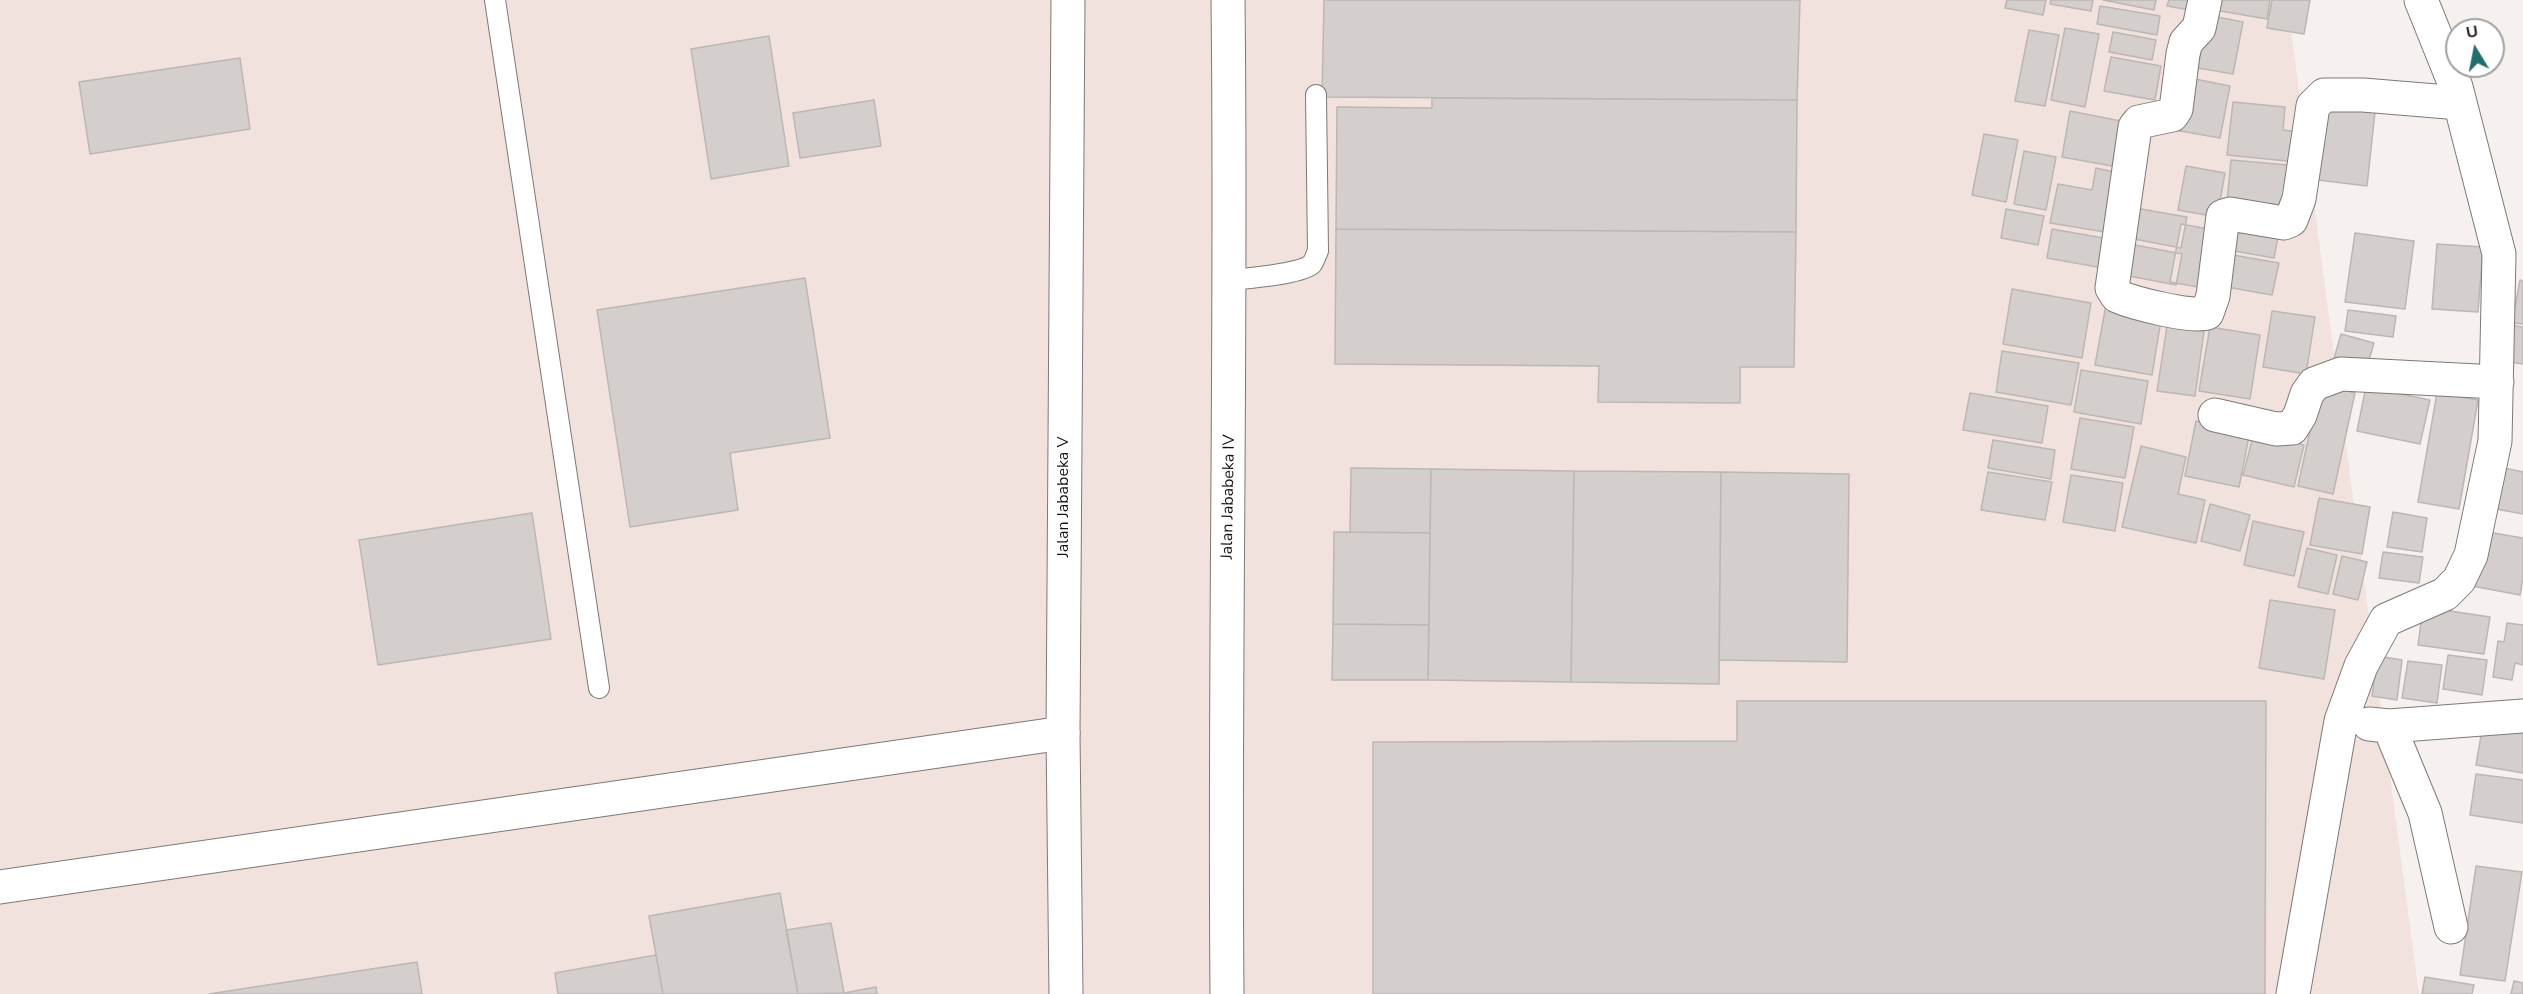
<!DOCTYPE html>
<style>
body{margin:0}
#map{position:relative;width:2523px;height:994px;overflow:hidden;background:#f6f0ee;font-family:"Nunito Sans",sans-serif}
canvas{display:block}
.north{position:absolute;left:2445px;top:18px;width:60px;height:60px;box-sizing:border-box;background:#fff;border:2px solid #a1a1a0;border-radius:50%;rotate:350deg;font-size:16px;font-weight:700;line-height:24px;text-align:center;color:#151312}
.north::after{content:'';display:block;margin:auto;width:21px;height:27px;background:#236e6d;clip-path:polygon(50% 0,100% 100%,50% 72%,0 100%)}
</style>
<div id="map">
<canvas width="2523" height="994"></canvas>
<div class="north">U</div>
</div>
<script>
const ctx = document.querySelector('canvas').getContext('2d');
ctx.lineJoin = 'round';
function fillPath(path, color) { ctx.fillStyle = color; ctx.fill(path, 'evenodd'); }
function strokePath(path, color, width, dash) { ctx.strokeStyle = color; ctx.lineWidth = width; ctx.lineCap = dash ? 'butt' : 'round'; ctx.setLineDash(dash || []); ctx.stroke(path); }
function drawText(font, color, halo, rows, align = 'center') {
  ctx.font = font + ' "Nunito Sans",sans-serif'; ctx.lineWidth = 4.5; ctx.setLineDash([]); ctx.textBaseline = 'middle'; ctx.strokeStyle = halo; ctx.fillStyle = color; for (const [text, x, y, turn = 0] of rows) {
    ctx.save(); ctx.translate(x, y); ctx.rotate((+turn || 0) * Math.PI / 180); ctx.textAlign = isNaN(turn) ? turn : align; if (halo) ctx.strokeText(text, 0, 0); ctx.fillText(text, 0, 0); ctx.restore();
  }
}
fillPath(new Path2D(`
 M 0,0 L 2287,0 L 2419,994 L 0,994 Z`), '#f1e2dd');
const building = new Path2D(`
 M 1324,0 L 1800,0 L 1797,100 L 1322,97 Z
 M 2007,0 L 2046,0 L 2043,15 L 2005,8 Z
 M 2051,0 L 2093,0 L 2091,11 L 2050,4 Z
 M 2103,0 L 2156,0 L 2154,10 Z
 M 2169,0 L 2197,0 L 2195,11 L 2167,6 Z
 M 2211,0 L 2270,0 L 2267,19 L 2209,9 Z
 M 2272,0 L 2310,0 L 2304,34 L 2267,28 Z
 M 2100,6 L 2160,16 L 2157,35 L 2097,24 Z
 M 2207,15 L 2243,22 L 2233,74 L 2198,68 Z
 M 2065,28 L 2099,34 L 2085,107 L 2051,100 Z
 M 2029,30 L 2059,35 L 2045,106 L 2015,101 Z
 M 2113,32 L 2156,40 L 2152,60 L 2109,52 Z
 M 769,36 L 789,166 L 711,179 L 691,49 Z
 M 2111,57 L 2161,66 L 2155,100 L 2104,91 Z
 M 240,58 L 250,129 L 90,154 L 79,82 Z
 M 2185,77 L 2230,86 L 2220,138 L 2175,130 Z
 M 1432,98 L 1797,100 L 1796,232 L 1336,229 L 1337,107 L 1432,108 Z
 M 874,100 L 881,146 L 800,158 L 793,113 Z
 M 2233,102 L 2285,107 L 2283,130 L 2300,132 L 2297,162 L 2227,155 Z
 M 2318,106 L 2375,112 L 2367,186 L 2310,179 Z
 M 2070,111 L 2121,121 L 2112,166 L 2062,157 Z
 M 1984,134 L 2018,140 L 2006,202 L 1972,195 Z
 M 2024,151 L 2056,157 L 2046,210 L 2014,204 Z
 M 2231,160 L 2288,165 L 2284,207 L 2227,202 Z
 M 2186,166 L 2225,173 L 2217,217 L 2178,210 Z
 M 2096,168 L 2123,174 L 2111,233 L 2050,223 L 2058,184 L 2092,190 Z
 M 2135,208 L 2187,217 L 2181,248 L 2129,238 Z
 M 2006,209 L 2044,216 L 2038,245 L 2001,238 Z
 M 2229,217 L 2280,226 L 2274,258 L 2223,249 Z
 M 2181,224 L 2220,231 L 2209,289 L 2170,282 Z
 M 1336,229 L 1796,232 L 1794,367 L 1740,367 L 1740,403 L 1598,402 L 1599,366 L 1335,364 Z
 M 2052,229 L 2109,239 L 2103,268 L 2047,258 Z
 M 2355,233 L 2414,241 L 2405,309 L 2345,302 Z
 M 2130,244 L 2182,254 L 2176,285 L 2124,275 Z
 M 2437,244 L 2483,247 L 2478,312 L 2432,309 Z
 M 2227,254 L 2279,263 L 2272,295 L 2221,286 Z
 M 805,278 L 830,438 L 730,453 L 738,510 L 630,527 L 597,310 Z
 M 2520,280 L 2523,281 L 2523,324 L 2512,323 Z
 M 2012,289 L 2091,303 L 2082,358 L 2003,344 Z
 M 2106,305 L 2162,314 L 2152,375 L 2095,365 Z
 M 2348,310 L 2396,316 L 2393,337 L 2345,331 Z
 M 2272,311 L 2315,317 L 2306,374 L 2263,367 Z
 M 2510,325 L 2523,327 L 2523,364 L 2504,361 Z
 M 2167,326 L 2204,331 L 2195,396 L 2157,391 Z
 M 2210,327 L 2260,335 L 2250,399 L 2199,391 Z
 M 2341,334 L 2374,343 L 2366,370 L 2333,362 Z
 M 2002,351 L 2079,363 L 2071,405 L 1996,392 Z
 M 2081,370 L 2148,381 L 2141,424 L 2074,412 Z
 M 2320,385 L 2355,393 L 2333,494 L 2298,486 Z
 M 2366,387 L 2430,400 L 2420,444 L 2357,431 Z
 M 1970,393 L 2048,406 L 2042,443 L 1963,430 Z
 M 2437,393 L 2478,400 L 2459,509 L 2418,502 Z
 M 2080,418 L 2134,427 L 2125,478 L 2071,469 Z
 M 2196,421 L 2250,431 L 2239,487 L 2185,476 Z
 M 2254,433 L 2304,445 L 2294,487 L 2243,475 Z
 M 1993,440 L 2055,450 L 2051,479 L 1988,468 Z
 M 2141,446 L 2186,457 L 2178,494 L 2205,500 L 2196,543 L 2122,527 Z
 M 1351,468 L 1431,469 L 1430,533 L 1350,532 Z
 M 2504,468 L 2523,472 L 2523,514 L 2496,509 Z
 M 1431,469 L 1574,471 L 1571,682 L 1428,680 Z
 M 1574,471 L 1721,472 L 1719,684 L 1571,682 Z
 M 1721,472 L 1849,474 L 1847,662 L 1719,660 Z
 M 1988,472 L 2052,482 L 2045,520 L 1981,510 Z
 M 2071,475 L 2123,483 L 2115,531 L 2063,522 Z
 M 2319,498 L 2370,507 L 2362,554 L 2310,545 Z
 M 2210,504 L 2250,515 L 2240,551 L 2201,541 Z
 M 2393,512 L 2427,518 L 2422,552 L 2387,547 Z
 M 532,513 L 551,639 L 378,665 L 359,540 Z
 M 2253,521 L 2304,532 L 2294,576 L 2244,565 Z
 M 2482,531 L 2523,538 L 2523,578 L 2520,595 L 2472,586 Z
 M 1334,532 L 1430,533 L 1429,625 L 1333,624 Z
 M 2307,548 L 2337,555 L 2328,594 L 2298,587 Z
 M 2383,552 L 2423,557 L 2419,583 L 2379,578 Z
 M 2342,556 L 2367,562 L 2358,600 L 2333,594 Z
 M 2270,600 L 2335,610 L 2324,679 L 2259,668 Z
 M 2423,607 L 2490,617 L 2484,654 L 2418,645 Z
 M 2507,623 L 2523,625 L 2523,665 L 2515,663 L 2512,680 L 2493,677 L 2498,641 L 2504,642 Z
 M 1333,624 L 1429,625 L 1428,680 L 1332,680 Z
 M 2448,655 L 2487,660 L 2482,695 L 2443,689 Z
 M 2378,656 L 2402,660 L 2397,700 L 2372,696 Z
 M 2408,661 L 2442,665 L 2437,703 L 2402,698 Z
 M 1737,701 L 2266,701 L 2265,994 L 1373,994 L 1373,742 L 1737,741 Z
 M 2483,724 L 2523,729 L 2523,773 L 2476,765 Z
 M 2476,774 L 2523,780 L 2523,823 L 2470,815 Z
 M 2476,866 L 2522,872 L 2505,981 L 2460,975 Z
 M 780,893 L 798,994 L 663,994 L 649,916 Z
 M 831,923 L 844,993 L 798,994 L 786,930 Z
 M 656,955 L 663,994 L 558,994 L 555,973 Z
 M 417,962 L 422,994 L 209,994 Z
 M 2425,977 L 2474,985 L 2472,994 L 2422,994 Z
 M 2514,981 L 2523,983 L 2523,994 L 2511,994 Z
 M 876,987 L 877,994 L 838,994 L 844,993 Z`);
fillPath(building, '#d4cecc');
strokePath(building, '#bcb6b4', 1.5);
const service = new Path2D(`
 M 495,0 L 599,688
 M 1227,280 C 1244,279 1301,274 1312,264 C 1314,261 1316,255 1318,251 L 1316,95`);
const minor = new Path2D(`
 M 2205,0 L 2199,28 L 2186,42 L 2183,54 L 2176,109 L 2172,115 L 2139,122 L 2135,127 L 2112,288 L 2117,296 C 2133,303 2191,318 2207,313 L 2213,296 L 2223,216 L 2230,214 L 2284,223 L 2291,220 L 2299,199 L 2313,106 L 2324,95 L 2363,95 L 2460,103
 M 2215,415 L 2276,429 L 2292,428 L 2300,415 L 2307,394 L 2314,384 L 2341,374 L 2497,382
 M 2369,724 L 2389,726 L 2523,716
 M 2389,726 L 2425,813 L 2451,927
 M 0,887 L 1063,733
 M 2293,994 L 2341,721 L 2361,666 L 2386,620 L 2445,594 L 2459,580 L 2471,555 L 2495,441 L 2499,254 L 2456,87 L 2421,0`);
const tertiary = new Path2D(`
 M 1066,994 L 1063,733 L 1068,0
 M 1227,994 C 1224,663 1232,331 1228,0`);
strokePath(service, '#7e7977', 22);
strokePath(minor, '#7e7977', 35);
strokePath(tertiary, '#7e7977', 35);
strokePath(service, '#fff', 20);
strokePath(minor, '#fff', 33);
strokePath(tertiary, '#fff', 33);
drawText('16px', '#151312', '#fff', [
 ["Jalan Jababeka V",1064,497,-90],
 ["Jalan Jababeka IV",1229,497,-89]
]);
</script>
